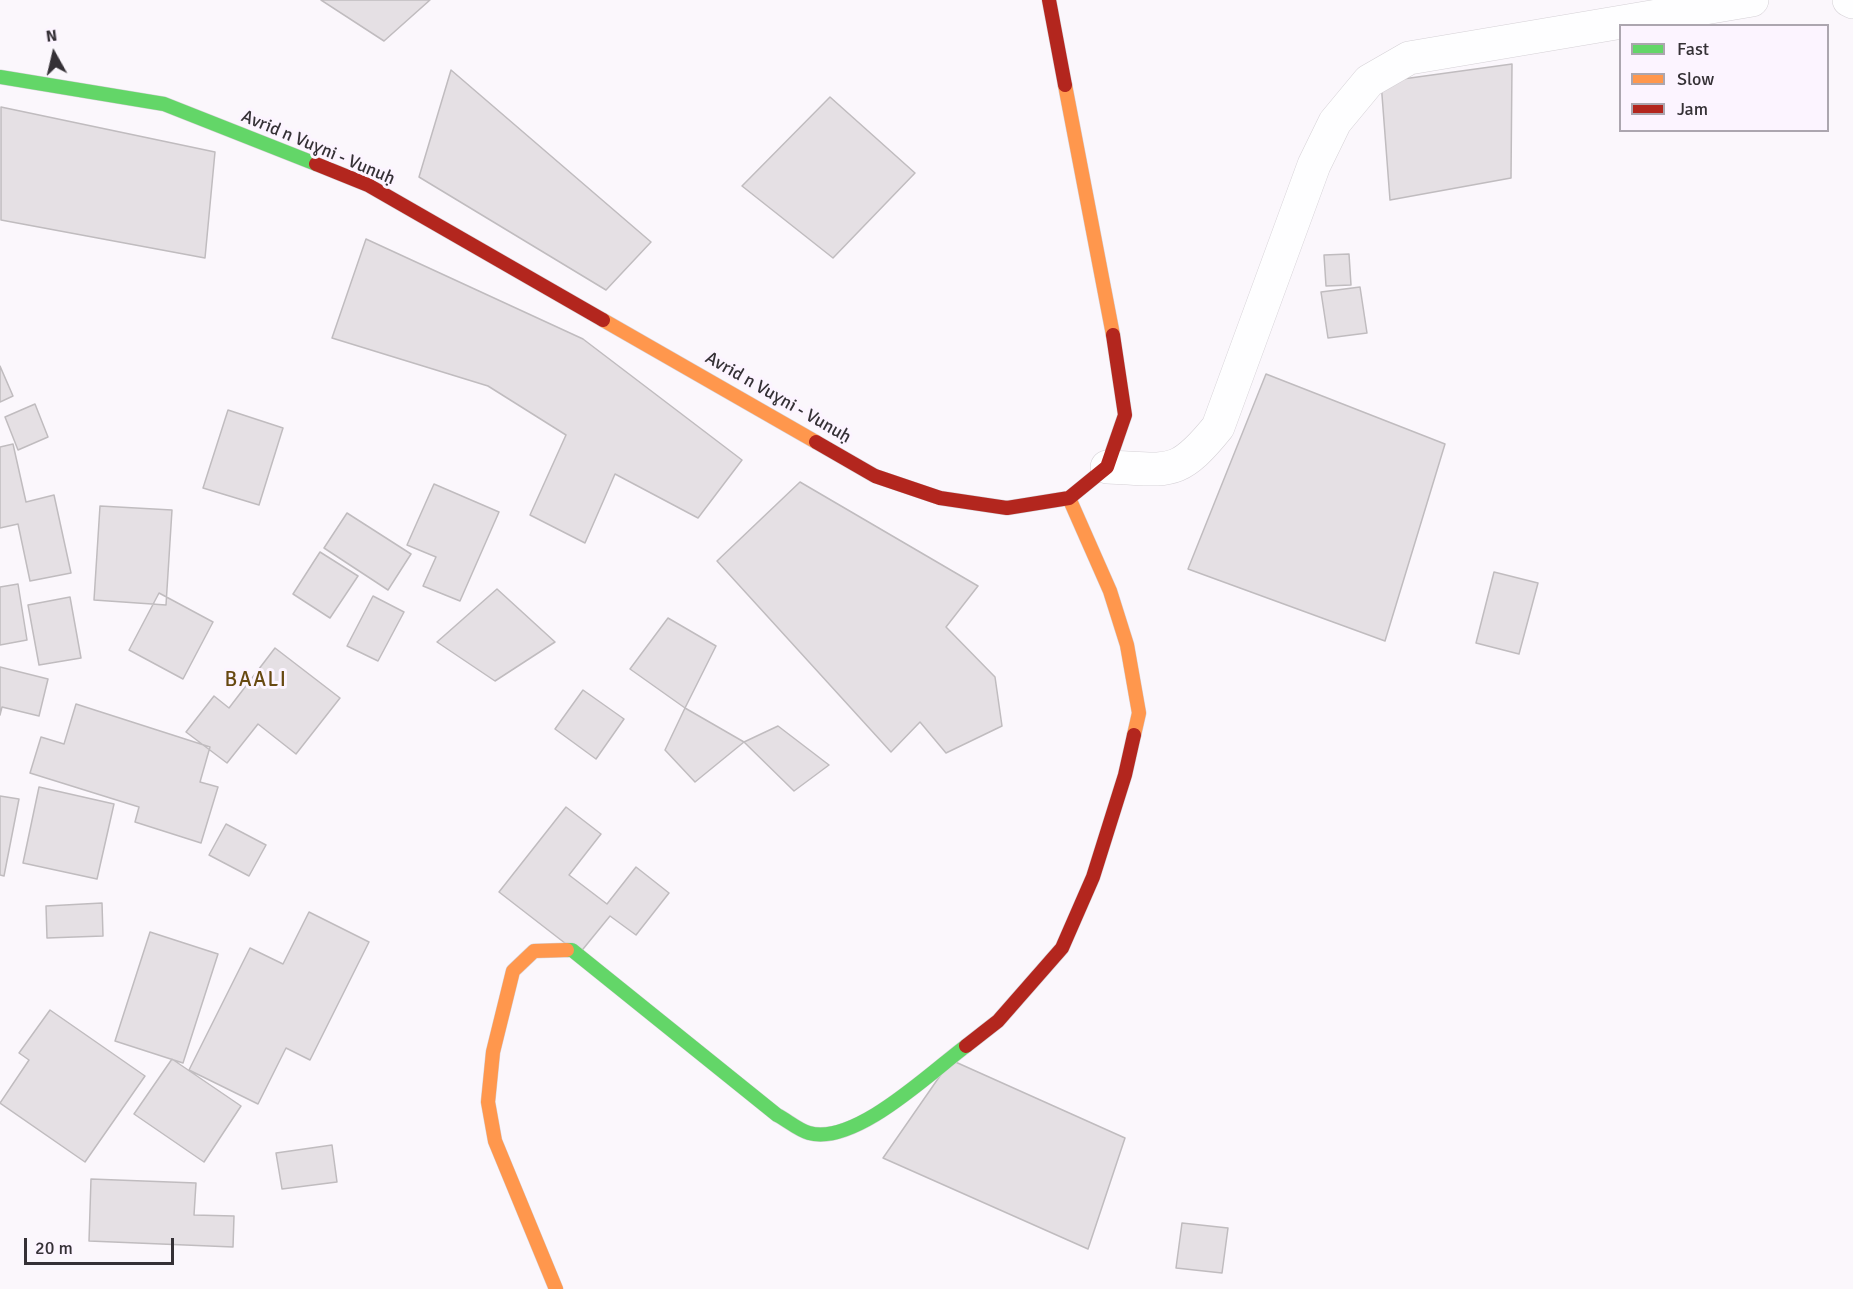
<!DOCTYPE html>
<meta charset="utf-8">
<style>
body{margin:0}
#map{position:relative;width:1853px;height:1289px;overflow:hidden;background:#fbf7fc;font-family:Signika,sans-serif}
canvas{display:block}
.legend{position:absolute;left:1619px;top:24px;width:210px;height:108px;box-sizing:border-box;background:#fcf4ff;border:2px solid #aca6af;margin:0;padding:8px 10px;list-style:none;font-size:18px;color:#353136}
.legend li{display:flex;align-items:center;gap:12px;height:30px}
.legend b{width:30px;border:2px solid #aca6af}
.north{position:absolute;left:24px;top:24px;width:60px;height:60px;-webkit-text-stroke:4px #fcf4ff;paint-order:stroke;rotate:352deg;font-size:16px;font-weight:700;line-height:24px;text-align:center;color:#353136}
.north::after{content:'';display:block;margin:auto;width:21px;height:27px;background:#353136;clip-path:polygon(50% 0,100% 100%,50% 72%,0 100%)}
.scale{position:absolute;left:24px;top:1238px;width:150px;height:27px;box-sizing:border-box;border:3px solid #353136;border-top:0;padding-left:8px;font-size:18px;line-height:21px;white-space:nowrap;color:#353136;-webkit-text-stroke:4px #fcf4ff;paint-order:stroke}
</style>
<div id="map">
<canvas width="1853" height="1289"></canvas>
<ul class="legend">
<li><b style="height:8px;background:#63d668"></b>Fast</li>
<li><b style="height:8px;background:#ff974d"></b>Slow</li>
<li><b style="height:8px;background:#b3261e"></b>Jam</li>
</ul>
<div class="north">N</div>
<div class="scale">20 m</div>
</div>
<script>
const ctx = document.querySelector('canvas').getContext('2d');
ctx.lineJoin = 'round';
function fillPath(path, color) { ctx.fillStyle = color; ctx.fill(path, 'evenodd'); }
function strokePath(path, color, width, dash) { ctx.strokeStyle = color; ctx.lineWidth = width; ctx.lineCap = dash ? 'butt' : 'round'; ctx.setLineDash(dash || []); ctx.stroke(path); }
function drawText(font, color, halo, rows, align = 'center') {
  ctx.font = font + ' Signika,sans-serif'; ctx.lineWidth = 6; ctx.setLineDash([]); ctx.textBaseline = 'middle'; ctx.strokeStyle = halo; ctx.fillStyle = color; for (const [text, x, y, turn = 0] of rows) {
    ctx.save(); ctx.translate(x, y); ctx.rotate((+turn || 0) * Math.PI / 180); ctx.textAlign = isNaN(turn) ? turn : align; if (halo) ctx.strokeText(text, 0, 0); ctx.fillText(text, 0, 0); ctx.restore();
  }
}
const building = new Path2D(`
 M 321,0 L 430,0 L 384,41 Z
 M 1512,64 L 1511,178 L 1390,200 L 1381,82 Z
 M 451,70 L 651,242 L 606,290 L 419,177 Z
 M 830,97 L 915,173 L 833,258 L 742,186 Z
 M 1,107 L 215,152 L 205,258 L 1,220 Z
 M 366,239 L 583,339 L 742,460 L 698,518 L 615,474 L 585,543 L 530,515 L 566,435 L 488,386 L 332,338 Z
 M 1349,254 L 1351,285 L 1326,286 L 1324,255 Z
 M 1360,287 L 1367,333 L 1328,338 L 1321,292 Z
 M 0,366 L 13,396 L 0,402 Z
 M 1266,374 L 1445,444 L 1385,641 L 1188,569 Z
 M 35,404 L 48,437 L 18,450 L 5,417 Z
 M 228,410 L 283,428 L 259,505 L 203,488 Z
 M 13,444 L 26,502 L 54,495 L 71,573 L 30,581 L 18,524 L 0,528 L 0,447 Z
 M 800,482 L 978,586 L 946,627 L 995,677 L 1002,726 L 946,753 L 920,722 L 891,752 L 717,561 Z
 M 434,484 L 499,512 L 460,601 L 423,586 L 436,557 L 407,545 Z
 M 100,506 L 172,510 L 166,605 L 94,600 Z
 M 347,513 L 411,554 L 388,590 L 324,548 Z
 M 320,552 L 358,576 L 330,618 L 293,594 Z
 M 1494,572 L 1538,583 L 1519,654 L 1476,643 Z
 M 18,584 L 27,640 L 0,645 L 0,587 Z
 M 497,589 L 555,642 L 495,681 L 437,642 Z
 M 159,593 L 213,622 L 183,679 L 129,650 Z
 M 373,596 L 404,612 L 378,661 L 347,646 Z
 M 70,597 L 81,658 L 39,665 L 28,605 Z
 M 668,618 L 716,646 L 685,708 L 630,669 Z
 M 275,648 L 340,698 L 296,754 L 258,724 L 227,763 L 186,732 L 214,696 L 229,708 Z
 M 0,667 L 48,679 L 39,716 L 2,707 L 0,715 Z
 M 583,690 L 624,719 L 596,759 L 555,729 Z
 M 76,704 L 210,747 L 200,782 L 218,787 L 201,843 L 135,822 L 139,807 L 30,773 L 41,737 L 64,744 Z
 M 685,708 L 744,742 L 695,782 L 665,750 Z
 M 778,726 L 829,765 L 794,791 L 744,742 Z
 M 39,787 L 114,804 L 97,879 L 23,863 Z
 M 0,796 L 19,799 L 4,876 L 0,875 Z
 M 566,807 L 601,834 L 569,875 L 607,904 L 636,867 L 669,893 L 636,935 L 610,916 L 579,954 L 499,892 Z
 M 226,824 L 266,845 L 249,876 L 209,855 Z
 M 102,903 L 103,936 L 47,938 L 46,906 Z
 M 309,912 L 369,942 L 310,1060 L 286,1048 L 258,1104 L 189,1070 L 250,948 L 283,964 Z
 M 150,932 L 218,954 L 183,1063 L 115,1041 Z
 M 50,1010 L 145,1076 L 85,1162 L 0,1103 L 29,1060 L 19,1053 Z
 M 172,1059 L 241,1106 L 204,1162 L 134,1114 Z
 M 951,1060 L 1125,1138 L 1088,1249 L 883,1158 Z
 M 332,1145 L 337,1182 L 282,1189 L 276,1153 Z
 M 91,1179 L 196,1183 L 194,1215 L 234,1216 L 233,1247 L 89,1241 Z
 M 1182,1223 L 1228,1228 L 1222,1273 L 1176,1268 Z`);
fillPath(building, '#e5e0e4');
strokePath(building, '#c0bcbf', 1.5);
const street = new Path2D(`
 M 1849,0 L 1853,2
 M 1107,467 C 1169,469 1176,479 1218,427 L 1314,165 L 1335,122 L 1369,81 L 1409,58 L 1752,0`);
const fast = new Path2D(`
 M 0,77 L 164,104 L 316,164
 M 567,950 L 572,950 L 777,1115 C 787,1120 798,1130 809,1133 C 855,1146 931,1072 966,1046`);
const slow = new Path2D(`
 M 1065,85 L 1113,335
 M 603,320 L 816,442
 M 1069,498 L 1110,591 L 1127,645 L 1139,713 L 1134,735
 M 556,1289 L 495,1141 L 488,1102 L 493,1052 L 513,971 L 534,951 L 567,950`);
const jam = new Path2D(`
 M 1049,0 L 1065,85
 M 316,164 L 368,185 L 603,320
 M 816,442 L 875,476 L 940,498 L 1007,508 L 1069,498 L 1107,467 L 1125,415 L 1113,335
 M 966,1046 L 998,1021 L 1062,948 L 1093,877 L 1125,775 L 1134,735`);
strokePath(street, '#d5d1d6', 34);
strokePath(fast, '#d5d1d6', 15);
strokePath(slow, '#d5d1d6', 15);
strokePath(jam, '#d5d1d6', 15);
strokePath(street, '#fefeff', 33);
strokePath(fast, '#63d668', 14);
strokePath(slow, '#ff974d', 14);
strokePath(jam, '#b3261e', 14);
drawText('18px', '#353136', '#fcf4ff', [
 ["Avrid n Vuɣni - Vunuḥ",318,148,23],
 ["Avrid n Vuɣni - Vunuḥ",778,398,30]
]);
ctx.letterSpacing = '1.5px';
drawText('21px', '#674911', '#fcf4ff', [
 ["BAALI",256,680]
]);
ctx.letterSpacing = '0px';
</script>
